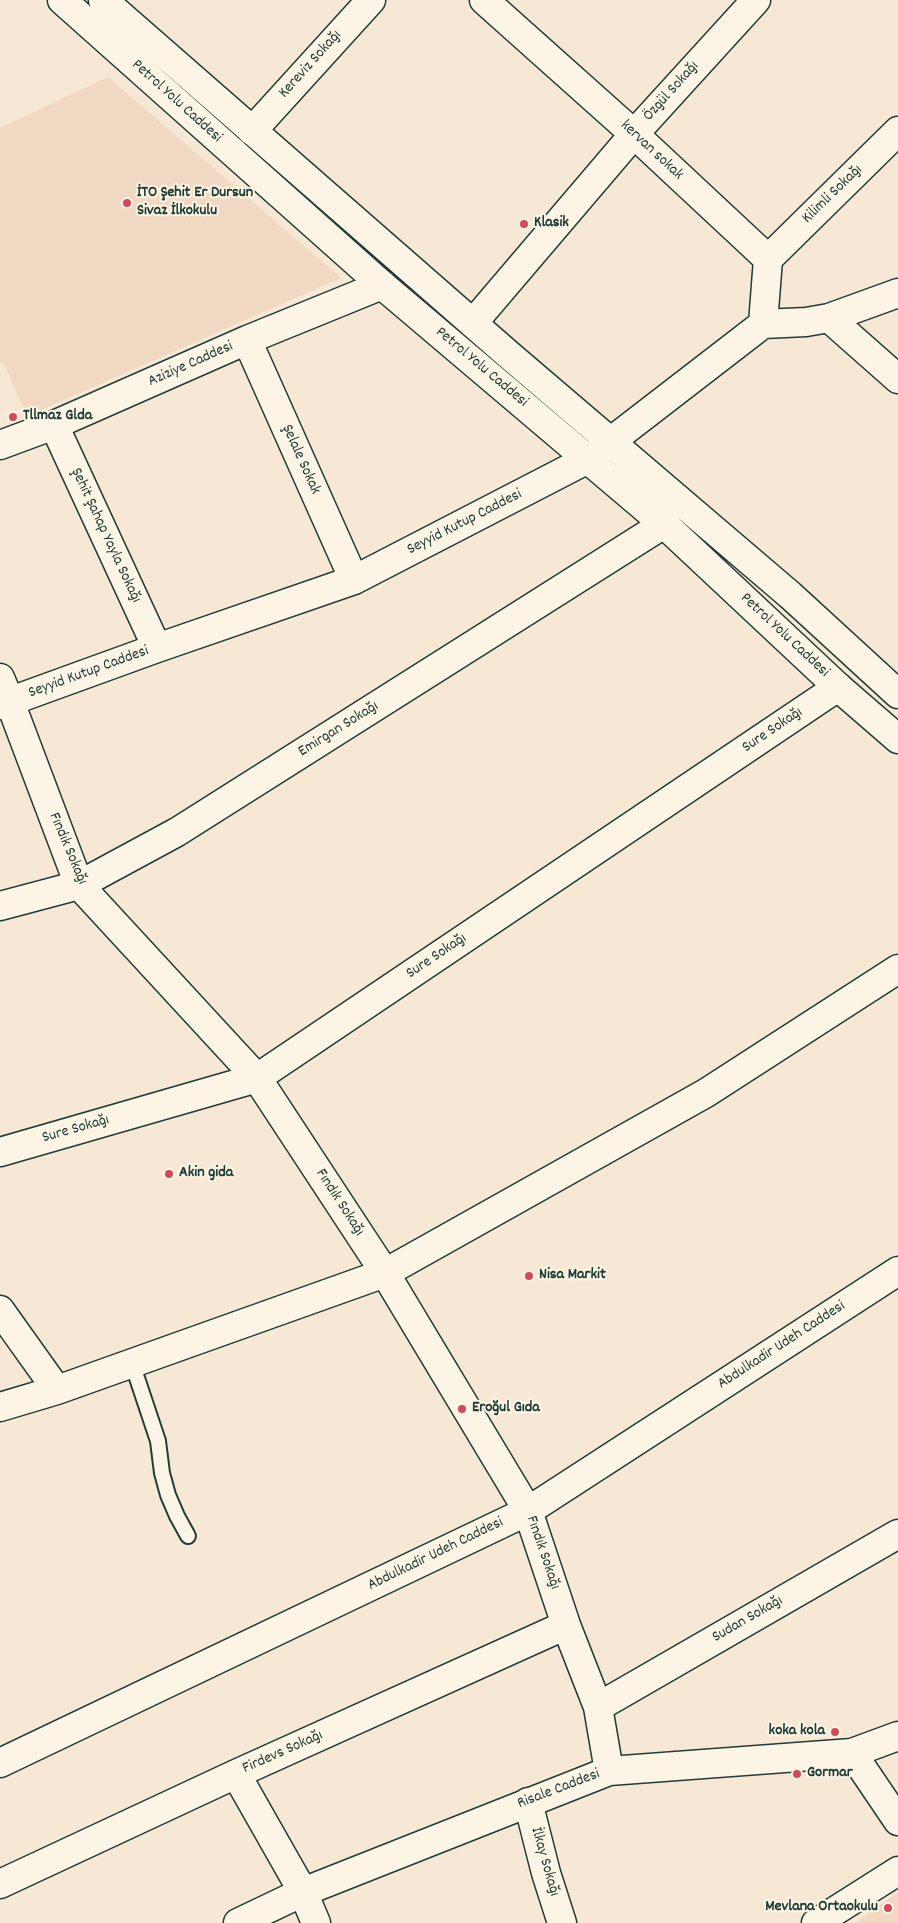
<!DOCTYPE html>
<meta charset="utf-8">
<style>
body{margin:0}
canvas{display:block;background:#f7e8d5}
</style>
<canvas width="898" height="1923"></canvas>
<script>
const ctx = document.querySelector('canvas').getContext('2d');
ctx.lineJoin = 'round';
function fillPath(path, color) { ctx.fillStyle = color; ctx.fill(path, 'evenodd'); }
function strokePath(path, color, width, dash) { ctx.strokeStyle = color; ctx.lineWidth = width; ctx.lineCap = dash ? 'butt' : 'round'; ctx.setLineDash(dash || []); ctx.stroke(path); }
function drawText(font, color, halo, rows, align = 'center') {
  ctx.font = font + ' Dekko,sans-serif'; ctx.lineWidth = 4; ctx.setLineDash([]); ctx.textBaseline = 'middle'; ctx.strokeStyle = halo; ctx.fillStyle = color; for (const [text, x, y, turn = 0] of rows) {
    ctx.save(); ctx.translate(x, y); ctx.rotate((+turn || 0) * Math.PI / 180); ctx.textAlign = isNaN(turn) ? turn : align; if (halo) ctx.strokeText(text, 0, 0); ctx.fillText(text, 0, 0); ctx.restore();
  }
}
fillPath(new Path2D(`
 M 108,77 L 341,278 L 27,416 L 3,362 L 0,363 L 0,128 Z
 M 898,1892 L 898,1923 L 856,1923 Z`), '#f1d8c2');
const service = new Path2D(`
 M 132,1363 L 158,1441 L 162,1473 L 168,1495 L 177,1516 L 188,1536`);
const minor = new Path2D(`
 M 484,0 L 634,134 L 768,259 L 763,324
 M 252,131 L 371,0
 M 768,259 L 898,131
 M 829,318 L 898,379
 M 473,323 L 634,134 L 756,0
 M 247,340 L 354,580
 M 54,425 L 157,648
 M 0,445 L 54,425 L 247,340 L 382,285
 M 0,678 L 10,702 L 79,885 L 257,1078 L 385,1273 L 528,1511 L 566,1625 L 598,1707 L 609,1771
 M 0,705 L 157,648 L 354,580 L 588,459 L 763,324 L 806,322 L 829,318 L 898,293
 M 0,906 L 79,885 L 177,832 L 664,524
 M 0,1152 L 257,1078 L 838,687
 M 0,1310 L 57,1390
 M 0,1407 L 57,1390 L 385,1273 L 706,1093 L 898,969
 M 598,1707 L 898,1534
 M 852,1753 L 898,1821
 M 0,1763 L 528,1511 L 898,1271
 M 236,1774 L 303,1892 L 316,1923
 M 528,1802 L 546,1873 L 562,1923
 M 0,1884 L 236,1774 L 566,1625
 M 816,1923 L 898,1871`);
const tertiary = new Path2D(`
 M 238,1923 L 303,1892 L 609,1771 L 852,1753 L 898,1736`);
const secondary = new Path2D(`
 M 62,0 L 382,285 L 664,524 L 838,687 L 898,739
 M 103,0 L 509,355 L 790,595 L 898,694`);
strokePath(service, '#1f3d34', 18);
strokePath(minor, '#1f3d34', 31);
strokePath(tertiary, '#1f3d34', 31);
strokePath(secondary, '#1f3d34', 31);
strokePath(service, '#fcf5e5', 14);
strokePath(minor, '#fcf5e5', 28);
strokePath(tertiary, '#fcf5e5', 28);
strokePath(secondary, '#fcf5e5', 28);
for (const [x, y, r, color] of [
 [127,203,5,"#d1495b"],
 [524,224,5,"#d1495b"],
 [13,417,5,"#d1495b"],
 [169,1174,5,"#d1495b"],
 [529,1276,5,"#d1495b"],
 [462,1409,5,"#d1495b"],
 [835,1732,5,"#d1495b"],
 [797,1774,5,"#d1495b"],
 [888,1908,5,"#d1495b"]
]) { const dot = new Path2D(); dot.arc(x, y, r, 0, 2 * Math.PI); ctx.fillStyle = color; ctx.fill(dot); strokePath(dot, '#fcf5e5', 2); }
drawText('16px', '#1f3d34', '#fcf5e5', [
 ["Kereviz Sokağı",311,65,-48],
 ["Özgül Sokağı",672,92,-48],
 ["Petrol Yolu Caddesi",176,102,42],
 ["kervan sokak",651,151,43],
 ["Kilimli Sokağı",833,195,-44],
 ["Aziziye Caddesi",191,365,-24],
 ["Petrol Yolu Caddesi",481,368,40],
 ["Şelale Sokak",300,460,66],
 ["Seyyid Kutup Caddesi",465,523,-27],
 ["Şehit Şahap Yayla Sokağı",105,536,65],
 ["Petrol Yolu Caddesi",784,636,43],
 ["Seyyid Kutup Caddesi",89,673,-20],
 ["Emirgan Sokağı",339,730,-32],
 ["Sure Sokağı",773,731,-34],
 ["Fındık Sokağı",67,849,67],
 ["Sure Sokağı",437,957,-34],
 ["Sure Sokağı",76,1130,-16],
 ["Fındık Sokağı",339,1203,57],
 ["Abdulkadir Udeh Caddesi",782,1346,-33],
 ["Fındık Sokağı",542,1553,71],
 ["Abdulkadir Udeh Caddesi",436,1555,-26],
 ["Sudan Sokağı",748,1620,-30],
 ["Firdevs Sokağı",283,1753,-24],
 ["Risale Caddesi",559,1790,-21],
 ["İlkay Sokağı",544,1862,74]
]);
drawText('bold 16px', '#1f3d34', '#fcf5e5', [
 ["İTO Şehit Er Dursun",137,194],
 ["Sivaz İlkokulu",137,212],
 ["Klasik",534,224],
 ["Tllmaz Glda",23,417],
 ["Akin gida",179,1174],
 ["Nisa Markit",539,1276],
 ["Eroğul Gıda",472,1409],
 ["koka kola",825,1732,"right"],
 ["Gormar",807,1774],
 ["Mevlana Ortaokulu",878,1908,"right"]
], 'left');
</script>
